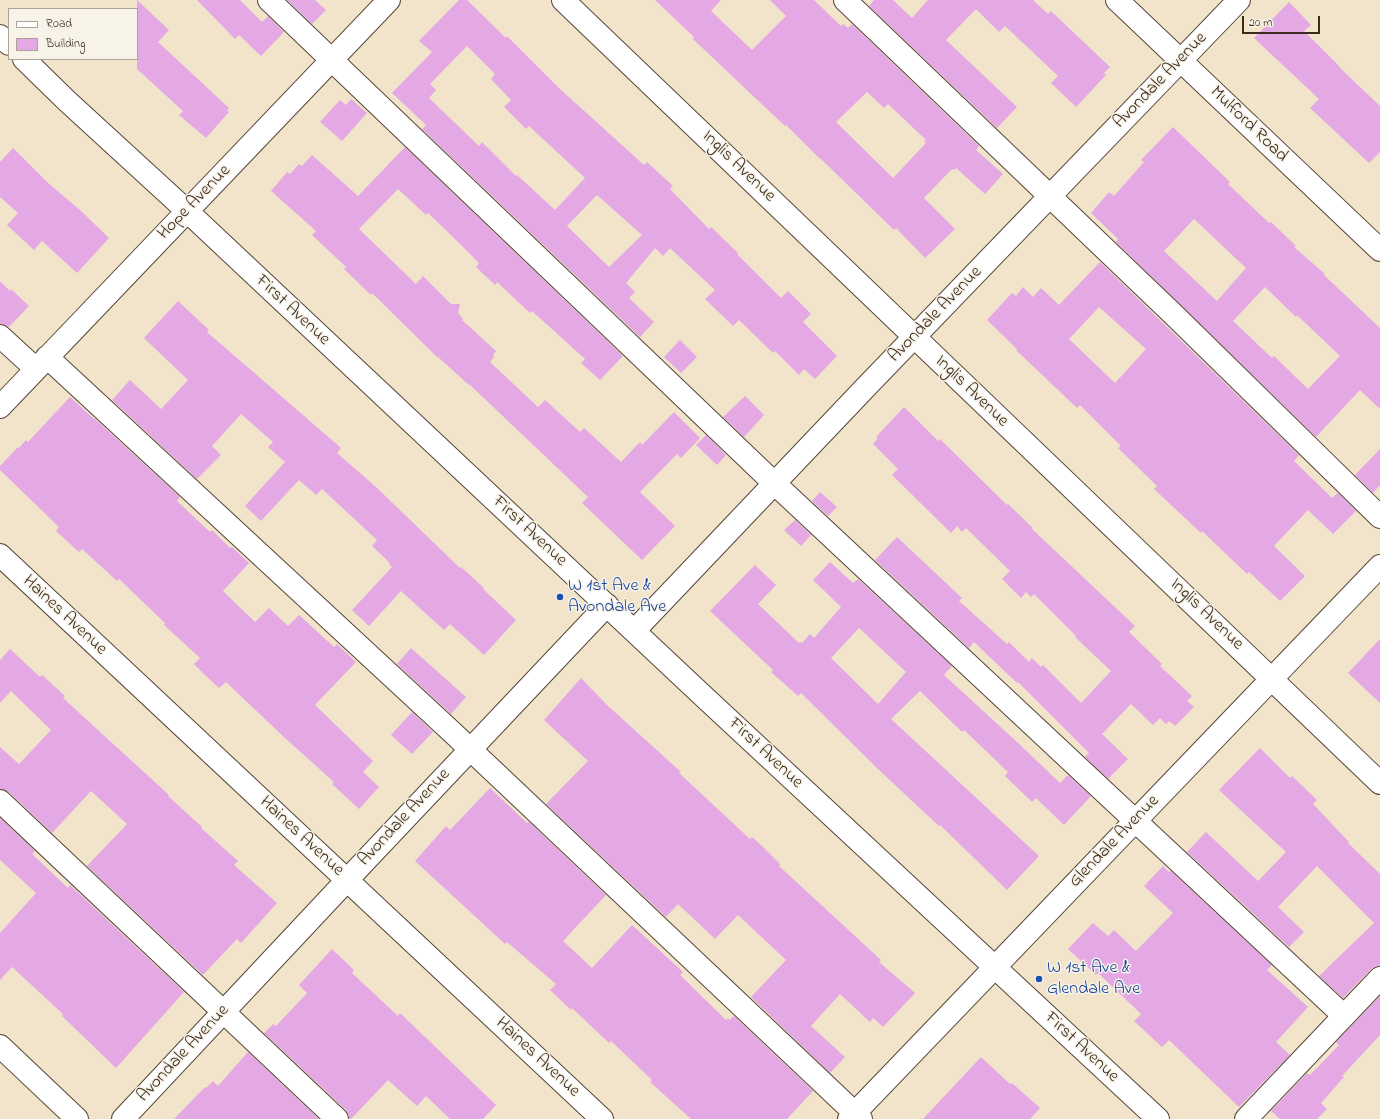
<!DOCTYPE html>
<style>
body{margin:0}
#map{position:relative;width:1380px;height:1119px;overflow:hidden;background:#f1e4ca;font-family:"Indie Flower",sans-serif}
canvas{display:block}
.legend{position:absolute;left:8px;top:8px;width:130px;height:52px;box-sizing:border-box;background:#f7f3e8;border:1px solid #aca397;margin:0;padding:5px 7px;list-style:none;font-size:12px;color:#3b2a1e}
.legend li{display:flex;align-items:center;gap:8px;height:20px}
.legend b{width:20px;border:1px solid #aca397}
.scale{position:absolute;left:1242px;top:16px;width:78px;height:18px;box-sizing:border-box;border:2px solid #3b2a1e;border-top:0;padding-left:5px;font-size:12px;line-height:14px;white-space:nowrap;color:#3b2a1e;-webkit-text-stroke:3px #f7f3e8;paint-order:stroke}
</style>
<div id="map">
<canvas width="1380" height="1119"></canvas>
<ul class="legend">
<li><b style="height:5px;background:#fff"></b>Road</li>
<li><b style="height:11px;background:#e4a8e5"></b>Building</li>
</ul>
<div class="scale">20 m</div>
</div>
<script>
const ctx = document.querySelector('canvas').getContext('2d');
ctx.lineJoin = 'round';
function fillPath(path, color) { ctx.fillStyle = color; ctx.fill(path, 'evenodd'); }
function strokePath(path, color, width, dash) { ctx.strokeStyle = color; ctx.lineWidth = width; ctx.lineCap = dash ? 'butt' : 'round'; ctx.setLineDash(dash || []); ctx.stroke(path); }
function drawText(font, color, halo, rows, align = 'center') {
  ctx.font = font + ' "Indie Flower",sans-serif'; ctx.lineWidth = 3; ctx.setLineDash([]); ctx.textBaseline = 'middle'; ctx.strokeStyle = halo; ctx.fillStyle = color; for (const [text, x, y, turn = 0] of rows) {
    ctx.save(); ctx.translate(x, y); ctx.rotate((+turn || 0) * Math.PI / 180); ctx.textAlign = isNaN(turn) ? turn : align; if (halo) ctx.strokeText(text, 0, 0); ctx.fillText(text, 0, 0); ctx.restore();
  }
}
fillPath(new Path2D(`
 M 137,0 L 169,30 L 158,42 L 229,108 L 227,110 L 229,112 L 206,138 L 179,115 L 183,111 L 137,69 Z
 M 197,0 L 240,0 L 262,22 L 268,16 L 284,32 L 261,56 L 239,35 L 235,39 Z
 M 287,0 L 315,0 L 326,10 L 312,24 Z
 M 459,0 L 467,0 L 506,38 L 507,36 L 560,89 L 644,165 L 647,162 L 673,186 L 670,189 L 709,229 L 711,227 L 738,253 L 737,254 L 781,298 L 788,291 L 811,314 L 803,322 L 837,356 L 815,379 L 804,369 L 799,375 L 775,351 L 773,353 L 739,320 L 733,326 L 705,299 L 715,290 L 670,248 L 663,256 L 655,248 L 626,283 L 635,292 L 629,298 L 654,322 L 640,337 L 422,129 L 426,125 L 392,93 L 432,52 L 419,41 ZM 467,46 L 495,74 L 491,79 L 511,100 L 504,107 L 526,129 L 529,126 L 585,178 L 555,210 L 517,175 L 516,176 L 482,142 L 479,146 L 429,98 L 436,90 L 430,84 ZM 597,195 L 642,235 L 609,267 L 567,226 Z
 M 655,0 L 721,0 L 711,11 L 752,50 L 786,16 L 770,0 L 814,0 L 841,26 L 843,24 L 848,28 L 852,24 L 979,146 L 976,150 L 1003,174 L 985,194 L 956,168 L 954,170 L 952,169 L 924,198 L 955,229 L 925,258 L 896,228 L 894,230 L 820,158 L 820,159 L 786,125 L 785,126 L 714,59 L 693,39 L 694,37 ZM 867,92 L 884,108 L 888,104 L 926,140 L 924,142 L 926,143 L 893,178 L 836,122 Z
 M 874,0 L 893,0 L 912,18 L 928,0 L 1033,0 L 1048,14 L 1051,11 L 1110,67 L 1104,73 L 1106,75 L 1076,107 L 1051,83 L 1058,76 L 1005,26 L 999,32 L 976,9 L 946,40 L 1017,107 L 997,128 L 869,6 Z
 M 1289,2 L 1311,25 L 1304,31 L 1340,67 L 1339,67 L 1380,106 L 1380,152 L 1369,163 L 1310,108 L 1319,99 L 1254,38 Z
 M 351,99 L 367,113 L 342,141 L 320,122 L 340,100 L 346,105 Z
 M 1173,127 L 1230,182 L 1228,184 L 1269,223 L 1271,222 L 1296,246 L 1294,247 L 1325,274 L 1324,275 L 1380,328 L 1380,409 L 1360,390 L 1316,437 L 1116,242 L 1118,239 L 1091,213 L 1109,192 L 1114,196 L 1144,162 L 1141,160 ZM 1194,219 L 1246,268 L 1217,301 L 1164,251 ZM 1265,287 L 1296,317 L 1297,315 L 1340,356 L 1308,389 L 1274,356 L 1272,358 L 1233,321 Z
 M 405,147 L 623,356 L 600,380 L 581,363 L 585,359 L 532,311 L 530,313 L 497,282 L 495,285 L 476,267 L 479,263 L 456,240 L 428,213 L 426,215 L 398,189 L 359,229 L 416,284 L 423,276 L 451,304 L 460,304 L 458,313 L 463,319 L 462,320 L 496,351 L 493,355 L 494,357 L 490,362 L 538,407 L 545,400 L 580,432 L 584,428 L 621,462 L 640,442 L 642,445 L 674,412 L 700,438 L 681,458 L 677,454 L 640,492 L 675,526 L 642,560 L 582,503 L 588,497 L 469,384 L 469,385 L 438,357 L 437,357 L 372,293 L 371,295 L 344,269 L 346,267 L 312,235 L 316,231 L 271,191 L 287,172 L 290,174 L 299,164 L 302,166 L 312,155 L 358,196 Z
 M 13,148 L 47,182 L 80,210 L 109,238 L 77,273 L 42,241 L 34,250 L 7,225 L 18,213 L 0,197 L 0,162 Z
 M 1100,262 L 1299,455 L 1294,461 L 1332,498 L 1338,493 L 1356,511 L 1333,534 L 1308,510 L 1274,546 L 1305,576 L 1280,601 L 1249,572 L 1247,574 L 1202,531 L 1201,533 L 1154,489 L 1157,486 L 1118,448 L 1121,446 L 1080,405 L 1077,408 L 1016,350 L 1017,349 L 987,320 L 1012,293 L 1016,296 L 1023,287 L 1033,297 L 1041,288 L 1059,305 ZM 1099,307 L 1146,349 L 1115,383 L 1069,339 Z
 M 0,281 L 10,291 L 11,289 L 29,306 L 9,327 L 0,324 Z
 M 178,301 L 209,330 L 207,332 L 341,448 L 337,453 L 376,487 L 460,568 L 461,567 L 484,588 L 483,589 L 516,620 L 484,655 L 450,624 L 444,630 L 401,591 L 369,626 L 352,610 L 392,567 L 389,564 L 390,563 L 372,546 L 377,540 L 322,489 L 316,495 L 299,480 L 261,521 L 245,506 L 285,462 L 268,447 L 273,442 L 241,414 L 212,446 L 221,455 L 197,479 L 112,400 L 130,380 L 161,409 L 188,380 L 144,338 Z
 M 680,340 L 697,357 L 681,373 L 664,357 Z
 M 745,396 L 764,415 L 744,437 L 723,417 Z
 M 70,397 L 94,419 L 94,418 L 180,497 L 177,501 L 210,532 L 212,530 L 230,548 L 232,547 L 249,563 L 223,591 L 255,622 L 269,608 L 288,626 L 299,615 L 334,647 L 337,644 L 356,662 L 315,705 L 373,761 L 363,772 L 379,787 L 359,809 L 332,784 L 334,782 L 285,738 L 226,682 L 219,688 L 206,676 L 194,664 L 200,658 L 164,625 L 165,623 L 119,579 L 117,581 L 82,549 L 79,552 L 56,531 L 59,527 L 0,470 L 0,466 L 18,447 L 19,448 L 26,440 L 28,442 Z
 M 904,407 L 938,441 L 940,439 L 1007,505 L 1008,504 L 1033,528 L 1032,529 L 1135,626 L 1129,632 L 1162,664 L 1160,666 L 1192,696 L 1187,701 L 1194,707 L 1175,726 L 1169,721 L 1166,724 L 1160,718 L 1153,725 L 1131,704 L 1102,734 L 1128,759 L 1108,779 L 1085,757 L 1089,753 L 1018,682 L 1017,683 L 974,642 L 969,648 L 875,560 L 897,537 L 962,598 L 959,601 L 1007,644 L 1009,642 L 1029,662 L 1032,658 L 1041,667 L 1043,665 L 1081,703 L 1111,671 L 1075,637 L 1076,636 L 1034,594 L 1031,597 L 1026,592 L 1021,598 L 1002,579 L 1010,571 L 966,528 L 962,532 L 957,526 L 951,533 L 892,475 L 898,469 L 873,444 L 878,438 L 876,437 Z
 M 706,435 L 726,455 L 717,465 L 696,445 Z
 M 1380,449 L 1380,485 L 1373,493 L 1355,475 Z
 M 820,492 L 837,507 L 828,516 L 812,501 Z
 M 795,520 L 811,535 L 801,546 L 784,530 Z
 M 830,562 L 853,583 L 858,579 L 952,666 L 944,675 L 1017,742 L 1060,783 L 1068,775 L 1091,796 L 1064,825 L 1036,798 L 1032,802 L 1005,776 L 1008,772 L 964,730 L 962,732 L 920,691 L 891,719 L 1039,856 L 1007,890 L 940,825 L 939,826 L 879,770 L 801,693 L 798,696 L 771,672 L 773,670 L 710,611 L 755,565 L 776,585 L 758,604 L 799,643 L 800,642 L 802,643 L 810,634 L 814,638 L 841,607 L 813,580 ZM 859,628 L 906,672 L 878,704 L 831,658 Z
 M 1380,639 L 1380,703 L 1348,673 Z
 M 411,648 L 466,697 L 451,714 L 397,664 Z
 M 10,649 L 40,677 L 42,675 L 65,696 L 63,698 L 169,795 L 168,796 L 202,827 L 201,828 L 238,861 L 234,865 L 277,903 L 241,943 L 237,939 L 203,975 L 87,866 L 127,824 L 91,791 L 52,833 L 9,792 L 0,789 L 0,747 L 19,764 L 51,730 L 11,691 L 0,703 L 0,660 Z
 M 581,678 L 607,705 L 681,772 L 679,773 L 750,839 L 752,837 L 762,846 L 780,864 L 779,866 L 881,960 L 879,962 L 915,993 L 883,1027 L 873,1018 L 870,1022 L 840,994 L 811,1026 L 845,1057 L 830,1073 L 751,997 L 786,960 L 738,915 L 715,939 L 678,904 L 666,917 L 546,804 L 588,761 L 544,720 Z
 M 412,712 L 433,732 L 412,754 L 391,735 Z
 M 1260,748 L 1290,778 L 1292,776 L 1317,800 L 1313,804 L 1349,842 L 1348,843 L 1380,874 L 1380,966 L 1376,966 L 1371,969 L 1343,998 L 1319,976 L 1374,923 L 1317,866 L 1278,907 L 1304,932 L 1289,947 L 1187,852 L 1206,832 L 1258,881 L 1286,852 L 1219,790 Z
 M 490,788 L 527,823 L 529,822 L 606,895 L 563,941 L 592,968 L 632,925 L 683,972 L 680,975 L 726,1020 L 728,1018 L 729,1020 L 734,1016 L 813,1091 L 787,1119 L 691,1119 L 650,1082 L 652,1080 L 611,1041 L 609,1043 L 572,1008 L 571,1010 L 550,990 L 556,984 L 507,942 L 505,944 L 415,861 L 446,826 L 450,830 Z
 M 0,818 L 35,851 L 32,854 L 68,888 L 70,885 L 184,992 L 116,1068 L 62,1016 L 63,1014 L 12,967 L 0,980 L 0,933 L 36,893 L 0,860 Z
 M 1163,866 L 1169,872 L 1171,871 L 1272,965 L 1267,970 L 1308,1007 L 1276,1042 L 1290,1055 L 1239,1107 L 1169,1040 L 1162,1047 L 1134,1021 L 1141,1014 L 1098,973 L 1096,975 L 1068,949 L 1093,923 L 1108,936 L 1114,930 L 1136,951 L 1173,913 L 1144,886 Z
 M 332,949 L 354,970 L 352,973 L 398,1016 L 400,1013 L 496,1105 L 483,1119 L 450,1119 L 426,1096 L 417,1106 L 388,1080 L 351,1119 L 349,1119 L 349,1115 L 346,1110 L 264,1033 L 273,1024 L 276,1026 L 307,993 L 299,985 Z
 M 1380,996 L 1380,1035 L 1342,1076 L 1344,1077 L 1321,1103 L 1327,1109 L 1317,1119 L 1280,1119 L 1271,1111 L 1307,1073 L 1310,1075 L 1339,1045 L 1336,1042 Z
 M 248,1052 L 319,1119 L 174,1119 L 205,1087 L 206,1088 L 213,1081 L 218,1086 Z
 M 981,1057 L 1010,1084 L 1012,1083 L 1040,1108 L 1030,1119 L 923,1119 Z`), '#e4a8e5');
const minor = new Path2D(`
 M 269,0 L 774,483 L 1344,1016
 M 563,0 L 1380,783
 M 845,0 L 1174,315 L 1380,517
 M 1117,0 L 1380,250
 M 0,36 L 9,44
 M 24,59 L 67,101 L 187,211 L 701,694 L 1158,1119
 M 0,336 L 36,369
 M 47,357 L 453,733 L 861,1119
 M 0,407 L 389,0
 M 0,555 L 602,1119
 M 634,631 L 865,388 L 1239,0
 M 0,801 L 337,1119
 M 0,1046 L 77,1119
 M 123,1119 L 364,862 L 607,605
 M 849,1119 L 1380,566
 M 1246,1119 L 1380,978`);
strokePath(minor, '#564638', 24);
strokePath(minor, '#fff', 22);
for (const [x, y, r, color] of [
 [560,597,4,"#1a4fb4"],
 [1039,979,4,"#1a4fb4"]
]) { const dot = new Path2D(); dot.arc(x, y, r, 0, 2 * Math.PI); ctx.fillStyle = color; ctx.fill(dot); strokePath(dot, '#f7f3e8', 1.5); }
drawText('18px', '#3b2a1e', '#f7f3e8', [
 ["Avondale Avenue",1161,81,-46],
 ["Mulford Road",1248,125,44],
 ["Inglis Avenue",738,167,44],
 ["Hope Avenue",195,203,-46],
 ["First Avenue",292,311,43],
 ["Avondale Avenue",936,315,-46],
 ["Inglis Avenue",971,392,44],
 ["First Avenue",529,532,43],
 ["Inglis Avenue",1206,615,44],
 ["Haines Avenue",64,616,43],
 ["First Avenue",765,754,43],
 ["Avondale Avenue",405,818,-47],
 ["Haines Avenue",301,837,43],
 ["Glendale Avenue",1115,842,-46],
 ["First Avenue",1081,1048,43],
 ["Avondale Avenue",184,1054,-47],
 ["Haines Avenue",537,1058,43]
]);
drawText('18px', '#164399', '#f7f3e8', [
 ["W 1st Ave &",568,587],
 ["Avondale Ave",568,608],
 ["W 1st Ave &",1047,969],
 ["Glendale Ave",1047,990]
], 'left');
</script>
